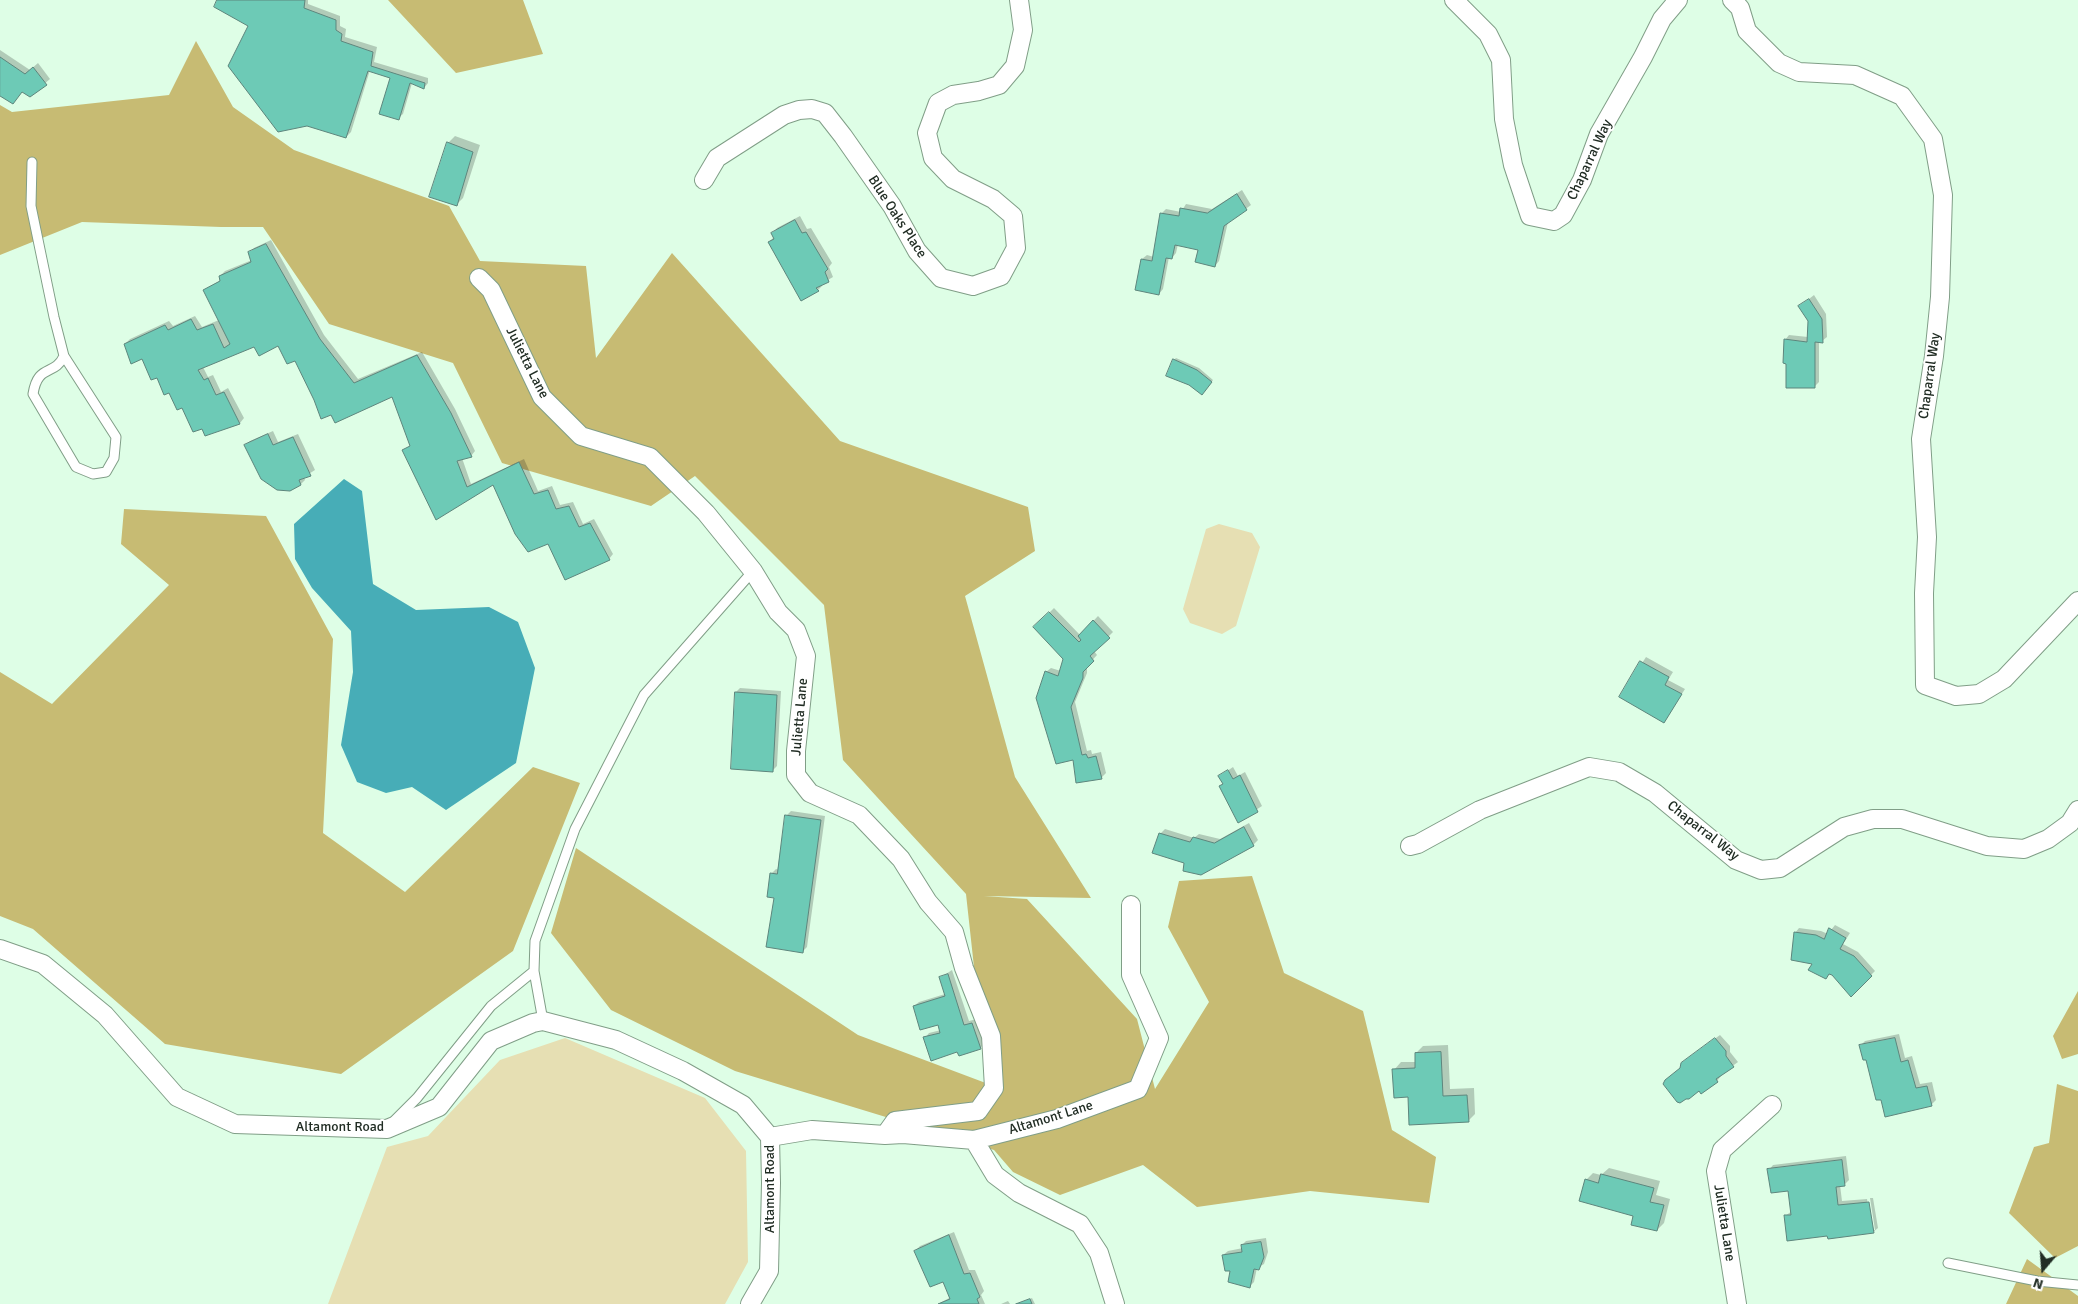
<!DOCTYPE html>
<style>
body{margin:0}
#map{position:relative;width:2078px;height:1304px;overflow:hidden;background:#defee6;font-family:Signika,sans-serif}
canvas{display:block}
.north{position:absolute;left:2018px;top:1244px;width:50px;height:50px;-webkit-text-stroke:4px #fff;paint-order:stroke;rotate:198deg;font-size:14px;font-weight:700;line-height:20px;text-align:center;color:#212d24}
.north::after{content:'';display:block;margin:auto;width:18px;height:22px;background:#212d24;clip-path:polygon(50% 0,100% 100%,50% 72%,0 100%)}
</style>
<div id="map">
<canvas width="2078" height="1304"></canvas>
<div class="north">N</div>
</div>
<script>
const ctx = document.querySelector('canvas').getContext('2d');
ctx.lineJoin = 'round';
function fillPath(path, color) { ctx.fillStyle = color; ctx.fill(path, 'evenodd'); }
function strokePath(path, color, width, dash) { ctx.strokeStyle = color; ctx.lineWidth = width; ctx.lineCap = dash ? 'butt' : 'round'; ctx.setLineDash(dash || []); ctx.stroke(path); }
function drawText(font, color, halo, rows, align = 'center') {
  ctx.font = font + ' Signika,sans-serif'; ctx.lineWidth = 4; ctx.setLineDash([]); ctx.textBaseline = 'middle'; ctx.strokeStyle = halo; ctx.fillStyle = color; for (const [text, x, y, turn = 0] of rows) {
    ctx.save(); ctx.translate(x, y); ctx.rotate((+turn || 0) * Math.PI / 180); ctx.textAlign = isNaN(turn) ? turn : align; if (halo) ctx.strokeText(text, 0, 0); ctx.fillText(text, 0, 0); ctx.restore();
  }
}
fillPath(new Path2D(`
 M 1219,524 L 1252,533 L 1260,547 L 1236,626 L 1222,634 L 1190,623 L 1183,609 L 1206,529 Z
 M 565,1038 L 705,1098 L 746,1151 L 748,1262 L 725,1304 L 328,1304 L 387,1147 L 428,1136 L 500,1060 Z`), '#e6dfb3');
fillPath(new Path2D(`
 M 388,0 L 523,0 L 543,54 L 456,73 Z
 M 196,41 L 233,107 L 294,150 L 449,206 L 480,261 L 586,266 L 596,358 L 672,253 L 840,441 L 1028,507 L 1035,551 L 965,596 L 1015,777 L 1091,898 L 984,896 L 1027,899 L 1137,1019 L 1155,1089 L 1209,1002 L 1168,927 L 1179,881 L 1252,876 L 1284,973 L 1363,1011 L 1392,1130 L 1436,1157 L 1429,1203 L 1310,1191 L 1197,1207 L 1143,1165 L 1060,1195 L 1013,1172 L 994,1150 L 735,1071 L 611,1010 L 551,933 L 576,848 L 858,1035 L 999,1088 L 974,967 L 966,894 L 843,760 L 824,605 L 695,476 L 651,506 L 502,463 L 453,363 L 329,324 L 263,227 L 221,227 L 82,222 L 0,255 L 0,105 L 12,112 L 169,95 Z
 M 124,509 L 266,516 L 333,639 L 323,833 L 405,892 L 533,767 L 580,783 L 513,951 L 341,1074 L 165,1044 L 33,929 L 0,916 L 0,672 L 52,704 L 169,585 L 121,544 Z
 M 2078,991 L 2078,1054 L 2062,1059 L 2053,1036 Z
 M 2057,1084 L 2078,1091 L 2078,1246 L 2055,1258 L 2009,1213 L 2034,1147 L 2049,1143 Z
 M 2027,1259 L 2078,1296 L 2078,1304 L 2006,1304 Z`), '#c7bb73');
fillPath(new Path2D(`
 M 344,479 L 362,491 L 373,584 L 416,610 L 489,607 L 518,622 L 535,668 L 516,763 L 446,810 L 412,787 L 386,793 L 357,782 L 341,745 L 353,672 L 351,631 L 312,588 L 295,559 L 294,524 Z`), '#47adb7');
fillPath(new Path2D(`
 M 218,0 L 308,0 L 308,4 L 340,16 L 340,26 L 346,29 L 345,37 L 377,47 L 374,62 L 428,78 L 428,83 L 424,88 L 412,83 L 403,114 L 398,118 L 392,77 L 370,70 L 351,132 L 346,137 L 250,25 Z
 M 0,50 L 30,70 L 38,63 L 50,79 L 30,96 L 22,91 L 0,94 Z
 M 455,136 L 480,145 L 463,198 L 456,205 L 448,143 Z
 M 1242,190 L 1251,205 L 1228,222 L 1219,261 L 1215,266 L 1200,249 L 1178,244 L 1176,253 L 1172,258 L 1169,257 L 1163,289 L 1159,294 L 1142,259 L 1147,255 L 1154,257 L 1162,213 L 1166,209 L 1181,212 L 1186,204 L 1212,209 Z
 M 800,216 L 807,229 L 811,228 L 832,263 L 829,267 L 833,277 L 821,284 L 822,286 L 818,290 L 769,242 L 773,238 L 773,233 L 777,228 Z
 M 271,240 L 324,335 L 358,379 L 422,352 L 455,409 L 475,451 L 471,456 L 462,458 L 471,484 L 524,459 L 538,491 L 552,486 L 560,505 L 573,502 L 583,524 L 594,519 L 613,554 L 609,559 L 548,542 L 494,483 L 437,519 L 404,450 L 411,445 L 393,395 L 331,413 L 315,400 L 295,360 L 278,345 L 254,346 L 203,367 L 208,377 L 213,375 L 221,392 L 228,388 L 244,418 L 240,423 L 206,435 L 202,427 L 183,407 L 143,357 L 125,344 L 130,339 L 169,321 L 173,326 L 195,316 L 202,327 L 219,320 L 204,290 L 221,280 L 220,276 L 225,271 L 252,260 L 250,253 L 254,248 Z
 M 1814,295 L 1826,314 L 1827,337 L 1822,341 L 1819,341 L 1819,382 L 1814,387 L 1785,340 L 1789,335 L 1808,337 L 1809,321 L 1800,306 Z
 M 1176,358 L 1199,368 L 1213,380 L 1204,392 L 1174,360 Z
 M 273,431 L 278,442 L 298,434 L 315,470 L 304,477 L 305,480 L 301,484 L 245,445 L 250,441 Z
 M 1054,608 L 1080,635 L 1098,616 L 1113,632 L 1094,651 L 1097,655 L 1087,666 L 1087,673 L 1075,702 L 1087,751 L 1091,750 L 1092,754 L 1101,752 L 1106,773 L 1101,778 L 1074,759 L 1046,672 L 1051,668 L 1061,671 L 1064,659 L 1035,627 Z
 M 1646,657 L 1673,672 L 1668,680 L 1685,689 L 1664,722 L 1620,697 Z
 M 740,688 L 781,691 L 777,766 L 772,771 L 736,692 Z
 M 1233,767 L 1238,776 L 1245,772 L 1262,806 L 1239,821 L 1220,776 Z
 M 791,811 L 825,816 L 807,947 L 802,952 L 776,897 L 771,874 L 776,869 L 779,870 L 786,816 Z
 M 1249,823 L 1258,840 L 1253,845 L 1186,862 L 1160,834 L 1165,829 L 1194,838 L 1199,834 L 1220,839 Z
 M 1835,925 L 1850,933 L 1843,944 L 1858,952 L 1875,971 L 1851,995 L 1831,973 L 1826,977 L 1814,963 L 1795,933 L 1799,928 L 1821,931 L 1828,934 Z
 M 952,970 L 969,1021 L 977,1019 L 985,1043 L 980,1048 L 958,1051 L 925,1038 L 929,1033 L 941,1030 L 939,1024 L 914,1006 L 919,1002 L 945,994 L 940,978 Z
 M 1899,1034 L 1905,1058 L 1912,1056 L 1920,1084 L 1932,1082 L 1936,1100 L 1932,1104 L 1886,1116 L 1882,1098 L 1860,1046 L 1865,1041 Z
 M 1720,1035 L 1730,1046 L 1730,1052 L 1738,1062 L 1720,1075 L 1721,1076 L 1717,1081 L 1681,1067 L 1687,1059 Z
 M 1448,1045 L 1450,1089 L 1474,1088 L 1475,1114 L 1468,1121 L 1409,1096 L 1394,1070 L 1401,1062 L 1416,1062 L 1416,1053 L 1423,1046 Z
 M 1846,1156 L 1849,1180 L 1845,1184 L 1840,1185 L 1842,1201 L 1867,1199 L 1872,1230 L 1875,1230 L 1870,1198 L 1873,1198 L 1878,1228 L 1873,1232 L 1828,1235 L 1785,1216 L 1792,1211 L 1789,1190 L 1769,1170 L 1773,1165 Z
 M 1609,1168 L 1660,1181 L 1656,1195 L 1670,1199 L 1664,1223 L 1657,1230 L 1586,1180 L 1593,1173 L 1601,1175 Z
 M 954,1232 L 969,1270 L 975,1270 L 984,1291 L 981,1295 L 985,1304 L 938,1304 L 951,1297 L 944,1281 L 915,1251 L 920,1246 Z
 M 1266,1238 L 1268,1252 L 1264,1264 L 1257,1268 L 1254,1282 L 1250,1286 L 1232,1269 L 1223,1255 L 1228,1251 L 1243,1248 L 1242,1245 L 1246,1241 Z
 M 1032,1298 L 1035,1304 L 1016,1304 Z
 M 1008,1301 L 1010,1304 L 1001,1304 Z`), '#0003');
const building = new Path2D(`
 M 217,0 L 305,0 L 304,8 L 336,20 L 336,30 L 342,34 L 341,41 L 373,52 L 371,66 L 425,83 L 424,89 L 410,83 L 399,120 L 379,114 L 390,78 L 368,71 L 346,138 L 307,126 L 278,132 L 228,66 L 248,26 L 214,7 Z
 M 0,57 L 25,74 L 33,67 L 47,85 L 30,97 L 22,92 L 13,104 L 0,96 Z
 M 447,142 L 473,152 L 457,206 L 429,197 Z
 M 1237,194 L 1247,210 L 1224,226 L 1215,267 L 1195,262 L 1198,250 L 1175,245 L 1172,259 L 1166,258 L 1159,295 L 1135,290 L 1141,259 L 1152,261 L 1160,213 L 1179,216 L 1180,208 L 1207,213 Z
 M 795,220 L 802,233 L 806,232 L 828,269 L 825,272 L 829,282 L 816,288 L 819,291 L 801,301 L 768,242 L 774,239 L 771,233 Z
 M 266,244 L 320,339 L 354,383 L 417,355 L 451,413 L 472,457 L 457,461 L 467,487 L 519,462 L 534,494 L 548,490 L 556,509 L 569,506 L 579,527 L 590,523 L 610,560 L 565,580 L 548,544 L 528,552 L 515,534 L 493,485 L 436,520 L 402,450 L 410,446 L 392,397 L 335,423 L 331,415 L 321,419 L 314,400 L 295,361 L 287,364 L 278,346 L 259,356 L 254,347 L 198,370 L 204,380 L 208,378 L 216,395 L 224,392 L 240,424 L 205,436 L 202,429 L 193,432 L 182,408 L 177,410 L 169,393 L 164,395 L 157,378 L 151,380 L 142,359 L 131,364 L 124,344 L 165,325 L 168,330 L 191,319 L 197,330 L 213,324 L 224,348 L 230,344 L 203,290 L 220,281 L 219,276 L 251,262 L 248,252 Z
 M 1809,299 L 1822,319 L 1823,343 L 1815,342 L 1815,388 L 1786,388 L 1786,364 L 1783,363 L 1784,339 L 1807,342 L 1808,321 L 1798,306 Z
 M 1173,359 L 1197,370 L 1212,382 L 1202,395 L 1189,385 L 1166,376 Z
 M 268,434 L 273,445 L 293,437 L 311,476 L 299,480 L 301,485 L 290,491 L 277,490 L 261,479 L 244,445 Z
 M 1049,612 L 1079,642 L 1081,640 L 1078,636 L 1093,620 L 1110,638 L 1090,656 L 1094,661 L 1083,672 L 1083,678 L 1071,707 L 1082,755 L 1086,754 L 1088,758 L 1096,756 L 1102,779 L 1076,783 L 1073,760 L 1056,764 L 1036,698 L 1045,671 L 1058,676 L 1063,659 L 1033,627 Z
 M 1640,661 L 1669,677 L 1665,685 L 1682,694 L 1664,723 L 1619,697 Z
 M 735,692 L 777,695 L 773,772 L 731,769 Z
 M 1228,770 L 1233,779 L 1240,775 L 1258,812 L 1238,823 L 1219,786 L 1223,784 L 1218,776 Z
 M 785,815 L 821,820 L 803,953 L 766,947 L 774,898 L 767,897 L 770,873 L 777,874 Z
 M 1244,827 L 1254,846 L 1201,875 L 1183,871 L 1184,863 L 1152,853 L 1159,833 L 1190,842 L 1193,837 L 1214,843 Z
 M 1829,928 L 1846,938 L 1840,949 L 1854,956 L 1872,976 L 1851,997 L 1832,975 L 1829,974 L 1826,979 L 1808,970 L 1812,964 L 1791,960 L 1794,932 L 1816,935 L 1824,939 Z
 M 948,974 L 964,1025 L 972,1023 L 981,1049 L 959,1056 L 957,1052 L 931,1061 L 923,1037 L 940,1033 L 938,1025 L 920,1030 L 913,1006 L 945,996 L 939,977 Z
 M 1715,1038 L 1726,1051 L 1726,1056 L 1734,1067 L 1716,1079 L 1718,1082 L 1701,1094 L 1699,1091 L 1689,1099 L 1686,1099 L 1680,1103 L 1677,1102 L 1663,1084 L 1665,1080 L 1680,1068 L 1681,1063 Z
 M 1895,1038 L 1901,1062 L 1908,1060 L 1916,1088 L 1927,1086 L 1932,1106 L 1885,1117 L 1881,1100 L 1876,1100 L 1866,1060 L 1863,1060 L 1859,1045 Z
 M 1441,1052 L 1443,1096 L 1467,1095 L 1469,1122 L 1409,1125 L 1408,1097 L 1394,1098 L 1392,1069 L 1415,1068 L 1415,1053 Z
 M 1842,1160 L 1845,1186 L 1836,1187 L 1838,1205 L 1869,1202 L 1874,1233 L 1828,1239 L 1827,1236 L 1787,1241 L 1784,1215 L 1791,1215 L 1788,1191 L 1771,1193 L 1767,1169 Z
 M 1601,1174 L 1654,1188 L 1650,1202 L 1664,1205 L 1657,1231 L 1631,1225 L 1633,1216 L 1579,1201 L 1585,1179 L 1598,1183 Z
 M 949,1235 L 964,1274 L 970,1273 L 980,1297 L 977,1299 L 979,1304 L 938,1304 L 950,1299 L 943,1282 L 930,1287 L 914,1251 Z
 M 1261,1242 L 1264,1257 L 1259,1270 L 1254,1269 L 1250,1288 L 1228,1282 L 1230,1271 L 1225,1271 L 1222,1255 L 1242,1252 L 1241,1245 Z
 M 1030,1299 L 1032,1304 L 1016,1304 Z`);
fillPath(building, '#6dcab6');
strokePath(building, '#5d857c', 1);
const lane = new Path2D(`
 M 32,162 L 31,206 L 54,317 L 64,356 L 116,437 L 114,458 L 106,472 L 93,474 L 76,467 L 33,394 C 38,363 54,377 64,356
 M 534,971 L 535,941 L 575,829 L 644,695 L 753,571
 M 395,1120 L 417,1098 L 491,1006 L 534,971 L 543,1021
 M 1948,1263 L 2037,1281 L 2078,1285`);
const street = new Path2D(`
 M 1454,0 L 1488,34 L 1501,60 L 1504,119 L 1513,165 L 1530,216 L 1554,221 L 1563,215 L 1582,180 L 1599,134 L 1643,57 L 1662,19 L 1678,0
 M 1732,0 L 1740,8 L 1747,31 L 1779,63 L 1799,72 L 1855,75 L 1902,96 L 1933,139 L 1943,195 L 1940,297 L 1934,356 L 1921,439 L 1927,537 L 1924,593 L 1925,685 L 1956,696 L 1979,694 L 2004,679 L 2078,601
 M 704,180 L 717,158 L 784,115 L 799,110 L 812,109 L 825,113 L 843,136 L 892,206 L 917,251 L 941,278 L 973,286 L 1001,276 L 1016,248 L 1013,216 L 993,199 L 953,179 L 933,158 L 927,133 L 938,103 L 953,95 L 979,91 L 999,85 L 1015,66 L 1023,30 L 1019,0
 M 479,278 L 491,290 L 542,397 L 581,436 L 650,457 L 706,513 L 753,571 L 778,612 L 796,630 L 806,656 L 796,751 L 796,775 L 810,793 L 859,815 L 901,859 L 928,902 L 954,932 L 964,968 L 991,1036 L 994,1088 L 978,1111 L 895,1121 L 885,1135
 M 1410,846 L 1418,844 L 1480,810 L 1589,767 L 1619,772 L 1655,793 L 1736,860 L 1761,870 L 1780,868 L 1844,827 L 1873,819 L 1902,819 L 1987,846 L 2024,849 L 2048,839 L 2070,823 L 2078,810
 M 0,949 L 43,964 L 105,1015 L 177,1097 L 235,1124 L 387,1129 L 439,1107 L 491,1041 L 533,1023 L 543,1021 L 616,1040 L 683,1071 L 743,1105 L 770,1137 L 771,1183 L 769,1271 L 750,1304
 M 770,1137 L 812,1130 L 885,1135 L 903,1134 L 974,1140 L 1057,1119 L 1138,1089 L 1159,1038 L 1131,975 L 1131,905
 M 974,1140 L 995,1175 L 1019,1193 L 1080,1224 L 1099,1253 L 1115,1304
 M 1737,1304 L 1716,1171 L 1722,1150 L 1772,1105`);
strokePath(lane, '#809e87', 11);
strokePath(street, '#809e87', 20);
strokePath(lane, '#fff', 9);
strokePath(street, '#fff', 18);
drawText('14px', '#212d24', '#fff', [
 ["Chaparral Way",1590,160,-65],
 ["Blue Oaks Place",897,217,57],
 ["Julietta Lane",527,363,63],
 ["Chaparral Way",1930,376,-82],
 ["Julietta Lane",800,717,-85],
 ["Chaparral Way",1703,831,38],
 ["Altamont Lane",1051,1118,-17],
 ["Altamont Road",340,1127],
 ["Altamont Road",770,1189,-90],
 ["Julietta Lane",1724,1223,81]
]);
</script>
